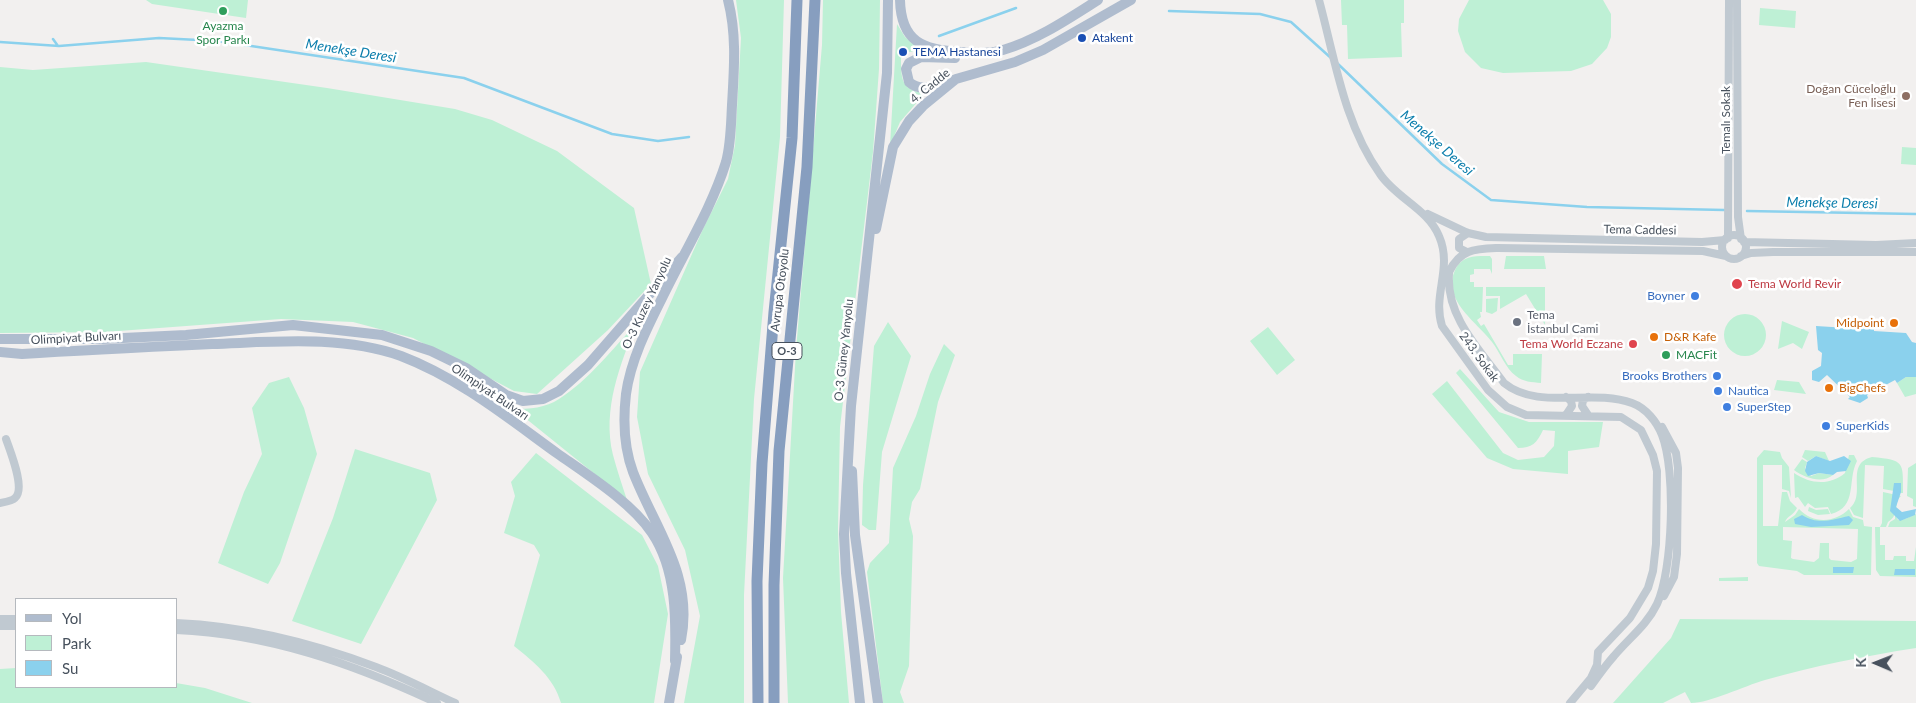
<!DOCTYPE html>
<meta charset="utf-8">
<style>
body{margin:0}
#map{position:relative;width:1916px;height:703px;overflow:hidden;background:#f2f0ef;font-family:Lato,sans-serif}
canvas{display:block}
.legend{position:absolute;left:15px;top:598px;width:162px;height:90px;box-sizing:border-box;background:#fff;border:1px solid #b5b9be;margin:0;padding:6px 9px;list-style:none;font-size:15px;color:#47515d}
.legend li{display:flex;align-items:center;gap:10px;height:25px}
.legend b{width:25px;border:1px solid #b5b9be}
.north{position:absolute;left:1851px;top:638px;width:50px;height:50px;-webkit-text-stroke:4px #fff;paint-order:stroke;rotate:271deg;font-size:14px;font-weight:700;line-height:20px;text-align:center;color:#47515d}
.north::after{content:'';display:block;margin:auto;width:18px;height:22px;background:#47515d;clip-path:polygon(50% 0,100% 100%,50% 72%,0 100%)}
</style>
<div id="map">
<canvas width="1916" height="703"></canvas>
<ul class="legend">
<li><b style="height:6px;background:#afbcce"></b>Yol</li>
<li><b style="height:14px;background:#bef0d5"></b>Park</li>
<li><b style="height:14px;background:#8bd1ed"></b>Su</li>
</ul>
<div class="north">K</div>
</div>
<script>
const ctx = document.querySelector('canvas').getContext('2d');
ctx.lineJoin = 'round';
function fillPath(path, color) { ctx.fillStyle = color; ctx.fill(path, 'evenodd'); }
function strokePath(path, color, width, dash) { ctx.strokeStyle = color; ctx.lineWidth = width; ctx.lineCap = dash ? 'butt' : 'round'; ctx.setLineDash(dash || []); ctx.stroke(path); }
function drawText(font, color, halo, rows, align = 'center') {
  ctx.font = font + ' Lato,sans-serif'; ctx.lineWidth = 5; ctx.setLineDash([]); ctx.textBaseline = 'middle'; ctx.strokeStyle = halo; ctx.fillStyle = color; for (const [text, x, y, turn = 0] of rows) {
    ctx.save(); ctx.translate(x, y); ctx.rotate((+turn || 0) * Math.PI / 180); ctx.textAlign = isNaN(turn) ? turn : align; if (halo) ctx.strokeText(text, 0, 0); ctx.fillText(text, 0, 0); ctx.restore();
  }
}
fillPath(new Path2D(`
 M 146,0 L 248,0 L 246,18 L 152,4 Z
 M 736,0 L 784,0 L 780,137 L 754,399 L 744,595 L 744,703 L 684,703 L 700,616 L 685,550 L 648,474 L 637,417 L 640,372 L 703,229 L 728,179 L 735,145 L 741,38 Z
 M 823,0 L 880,0 L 879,69 L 873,152 L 840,427 L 838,529 L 841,612 L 849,703 L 788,703 L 783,578 L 796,350 L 822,45 Z
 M 1341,0 L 1404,0 L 1404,23 L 1401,23 L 1402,57 L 1348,59 L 1347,25 L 1342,25 Z
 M 1469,0 L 1603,0 L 1611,14 L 1611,37 L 1607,48 L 1592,64 L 1571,71 L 1503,73 L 1481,68 L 1465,52 L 1458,31 L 1459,19 Z
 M 1760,8 L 1796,11 L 1795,28 L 1759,25 Z
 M 897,24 L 905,37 L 922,51 L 908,52 L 901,58 C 901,78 901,91 925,93 L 900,122 L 890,146 Z
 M 146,62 L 327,88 L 455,109 L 492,120 L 557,151 L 634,208 L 651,284 L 608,330 L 537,394 L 514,391 L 413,338 L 353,322 L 281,319 L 105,332 L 0,333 L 0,67 L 33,70 Z
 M 1902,147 L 1916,148 L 1916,165 L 1901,164 Z
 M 1490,256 L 1492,259 L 1492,274 L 1490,269 L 1474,269 L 1474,274 L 1470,275 L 1470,282 L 1474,282 L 1474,287 L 1483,287 L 1482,312 L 1480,312 L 1481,317 L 1477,320 L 1481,326 L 1484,324 L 1508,365 L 1513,365 L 1513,354 L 1542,354 L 1541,383 C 1532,382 1523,382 1516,376 C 1505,368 1500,352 1492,342 C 1476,321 1440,299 1456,268 C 1463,255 1477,256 1490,256 Z
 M 1506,256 L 1544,256 L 1546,269 L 1504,269 Z
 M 1486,287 L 1545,287 L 1545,325 L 1526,294 L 1500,309 L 1500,296 L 1486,296 Z
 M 1498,298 L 1497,311 L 1492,314 L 1486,312 L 1486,299 Z
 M1724 335a21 21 0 1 1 42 0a21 21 0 1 1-42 0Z
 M 1782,321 L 1809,332 L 1802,349 L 1793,343 L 1778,349 Z
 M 888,322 L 911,356 L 882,452 L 876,530 L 869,530 L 862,525 L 863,485 L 874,346 Z
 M 637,323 C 620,364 602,410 613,455 C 617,470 622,485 627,500 L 514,409 C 529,409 546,408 559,399 C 589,380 613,348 637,323 Z
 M 1268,327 L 1295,360 L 1277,375 L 1250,341 Z
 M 944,344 L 955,355 L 938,402 L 920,489 L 912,502 L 909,519 L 913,536 L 909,666 L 900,692 L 904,703 L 883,703 L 867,572 L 870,563 L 889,543 L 893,468 L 916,416 L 930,374 Z
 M 1460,369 L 1499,412 L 1529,422 L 1603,422 L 1599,447 L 1568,451 L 1568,474 L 1513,469 L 1487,458 L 1432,394 L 1447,381 L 1503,453 L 1518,460 L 1544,457 L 1554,446 L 1555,431 L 1543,430 C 1537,443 1532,448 1518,448 L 1456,373 Z
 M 289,377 L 304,408 L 317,454 L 280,563 L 268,584 L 218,563 L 244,492 L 262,454 L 252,408 L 269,383 Z
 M 1906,377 L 1916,377 L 1916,394 L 1905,397 L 1897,383 Z
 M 1777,380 L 1799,382 L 1806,394 L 1774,390 Z
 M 355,449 L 430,473 L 437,500 L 361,644 L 292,621 L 333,518 Z
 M 1764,450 L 1780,452 L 1782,458 L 1789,467 L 1791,498 L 1789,491 L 1782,489 L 1782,465 L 1763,465 L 1763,526 L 1778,526 L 1782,492 L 1787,492 L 1790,501 L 1797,508 C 1794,515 1787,516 1785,522 L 1795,515 L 1799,509 C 1813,524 1835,523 1849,509 L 1853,517 L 1863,520 L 1864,526 L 1872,527 L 1871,575 L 1804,575 L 1797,571 L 1759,566 L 1757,563 L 1757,458 ZM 1783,527 L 1858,529 L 1857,559 L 1851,562 L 1831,560 L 1829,558 L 1829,543 L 1820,543 L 1819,558 L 1814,562 L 1793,559 L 1791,558 L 1792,541 L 1783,540 Z
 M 1805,450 L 1825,452 L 1829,461 L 1816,456 L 1808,461 L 1802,457 Z
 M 536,453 L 642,535 L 658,566 L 668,614 L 654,703 L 561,703 C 554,678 534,662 514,646 L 540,555 L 534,545 L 504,533 L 515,496 L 511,482 Z
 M 1849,455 L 1854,455 L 1857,461 C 1847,480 1858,507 1831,514 L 1828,507 L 1815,508 L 1808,503 L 1805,507 L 1798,497 L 1795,498 L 1794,473 C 1810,484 1830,486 1845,473 Z
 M 1872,457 C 1905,460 1903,462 1903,493 L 1900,493 L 1901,483 L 1894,483 L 1894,491 L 1883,489 L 1884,466 L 1865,465 L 1863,518 L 1854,515 L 1850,508 C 1867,494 1844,464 1872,457 Z
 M 1802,459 L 1807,462 L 1805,468 L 1811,476 L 1819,473 L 1833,475 C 1822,484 1805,478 1794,470 Z
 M 1916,463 L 1916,507 L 1913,506 L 1913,499 L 1907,496 L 1908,468 Z
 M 1883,492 L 1901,496 L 1897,500 C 1896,510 1897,516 1888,522 L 1886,527 L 1880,527 L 1880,545 L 1885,545 L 1885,560 L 1893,560 L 1894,556 L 1906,556 L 1906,561 L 1914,561 L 1916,547 L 1916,577 L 1880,576 L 1876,570 L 1875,527 L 1880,527 L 1882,523 Z
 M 1809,507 L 1816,510 L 1828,509 L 1830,514 L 1818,515 L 1808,511 Z
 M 1895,514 L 1898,520 L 1905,519 L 1916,514 L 1916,527 L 1888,527 L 1890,522 L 1895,519 Z
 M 1748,577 L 1748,581 L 1719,581 L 1719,578 Z
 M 1680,619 L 1916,621 L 1916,648 C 1865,656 1814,666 1765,680 C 1744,686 1710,703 1691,703 L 1685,692 L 1663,703 L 1613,703 L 1671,638 Z
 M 16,668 L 16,687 L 176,687 L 176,683 L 205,688 L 252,703 L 0,703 L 0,669 Z`), '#bef0d5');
fillPath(new Path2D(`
 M 1849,322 L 1874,325 L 1874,331 L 1906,333 L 1912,342 L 1916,343 L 1916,377 L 1906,377 L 1897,383 L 1895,380 L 1867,395 L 1868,398 L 1860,403 L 1848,399 L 1850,397 L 1827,375 L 1819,382 L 1812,380 L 1812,371 L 1821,366 L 1822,353 L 1818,350 L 1816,326 L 1848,328 Z
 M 1816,456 L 1830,461 L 1844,456 L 1851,461 L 1846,471 L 1837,472 L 1833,475 L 1819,473 L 1808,476 L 1805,471 L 1807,462 Z
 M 1894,483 L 1901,483 L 1901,492 L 1896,507 L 1902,512 L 1916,509 L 1915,515 L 1900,521 L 1890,511 Z
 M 1802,515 C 1818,525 1831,520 1849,516 L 1853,520 L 1849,525 L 1811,527 L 1795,524 L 1794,519 Z
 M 1833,567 L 1854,567 L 1853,573 L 1833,573 Z
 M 1895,569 L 1915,569 L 1915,575 L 1894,575 Z`), '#8bd1ed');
strokePath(new Path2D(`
 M 1169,11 L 1260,14 L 1291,22 L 1331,58
 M 939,36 L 1016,8
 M 53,39 L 58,46
 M 0,42 L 59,46 L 159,38 L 218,41 L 464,78 L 612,134 L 658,141 L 689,137
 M 1337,63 L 1442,164 L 1491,200 L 1587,207 L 1724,210
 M 1747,211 L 1916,214`), '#8bd1ed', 2.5);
strokePath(new Path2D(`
 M 1319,0 C 1335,59 1344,124 1380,174 C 1396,198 1428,209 1439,236 C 1453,268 1432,295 1442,326 L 1488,390 L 1507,407 L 1526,415 L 1621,417 L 1641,430 L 1653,455 L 1657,471 L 1656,544 L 1653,571 L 1648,588 L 1630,618 L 1598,652 L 1597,665 L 1591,678 L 1570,703
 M 1737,0 L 1738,217 L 1741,239
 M 1428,214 L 1468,233 L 1486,237 L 1702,242 L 1725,240
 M1722 247a12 12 0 1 1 24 0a12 12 0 1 1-24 0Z
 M 1728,238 L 1729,0
 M 1744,242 L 1876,245 L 1916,243
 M 1467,252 L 1459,248 L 1459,239 L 1468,233
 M 1741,256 L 1751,253 L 1773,252 L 1916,252
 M 1449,272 C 1460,249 1475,249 1498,248 L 1703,251 L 1726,256
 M 1449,274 C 1446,317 1480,350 1504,383 C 1538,411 1592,388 1632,403 C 1646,408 1657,422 1662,435 C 1676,470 1673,570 1657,604 C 1647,625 1629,638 1614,656 C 1606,665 1598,676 1591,686
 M 1566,415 L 1572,406 L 1571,401 L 1566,397
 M 1588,415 L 1582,406 L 1583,400 L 1588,397
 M 1662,427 L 1676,453 L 1678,468 L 1677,554 L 1674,577 L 1664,596
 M 0,503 C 5,502 12,501 15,498 C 26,489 10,451 6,439
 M 0,619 L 16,619
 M 176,623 C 244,626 313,643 376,667 C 403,677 429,691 455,703
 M 0,626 L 16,626
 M 176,630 C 269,634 354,664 437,703`), '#c0c9d1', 8);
strokePath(new Path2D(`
 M 900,0 C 901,42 923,50 961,52 C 975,53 989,54 1003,50 C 1037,40 1068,19 1098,0
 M 954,80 C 939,83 922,94 909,82 L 906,69 L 909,63 L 921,57 L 955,58
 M 876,229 L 893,147 L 909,121 L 923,106 L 956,79 L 1015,62 L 1043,50 L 1131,0
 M 0,339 L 102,339 L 186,335 L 293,325 L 382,335 L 431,351 L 466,368 L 506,395 L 523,401 L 543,399 L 559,391 L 588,365 L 682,257
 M 0,352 L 22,354 C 86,350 149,347 212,344 C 274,342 341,335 401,356 C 459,378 508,418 558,454 C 588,475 632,503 652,533 C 677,570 676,620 675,661
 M 852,471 L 855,535 L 878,703
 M 681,640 C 694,575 655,529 633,472 C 624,448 623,420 626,394 C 631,358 649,324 665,292 C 686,249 712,207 726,162 C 731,144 731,123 732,105 C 734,70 737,35 728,0
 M 669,703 L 677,657
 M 860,703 L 846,573 L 844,534 L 851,406 L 887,73 L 888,0`), '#afbcce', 10);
strokePath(new Path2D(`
 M 758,703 L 757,581 L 762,463 L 774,312 L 792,138 L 797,0
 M 774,703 L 774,585 L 779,451 L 807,167 L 815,0`), '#879ebf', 11);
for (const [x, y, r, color] of [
 [223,11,5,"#2e9e5b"],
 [1082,38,5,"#1a4fb4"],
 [903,52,5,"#1a4fb4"],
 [1906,96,5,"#8d6e63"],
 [1737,284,6,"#e0444e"],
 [1695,296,5,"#3f7fe0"],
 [1517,322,5,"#6b7280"],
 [1894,323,5,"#e8710a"],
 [1654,337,5,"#e8710a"],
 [1633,344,5,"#e0444e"],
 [1666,355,5,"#2e9e5b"],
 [1717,376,5,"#3f7fe0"],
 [1829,388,5,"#e8710a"],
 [1718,391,5,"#3f7fe0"],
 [1727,407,5,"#3f7fe0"],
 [1826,426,5,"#3f7fe0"]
]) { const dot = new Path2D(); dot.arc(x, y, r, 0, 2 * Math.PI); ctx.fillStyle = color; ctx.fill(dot); strokePath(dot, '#fff', 2); }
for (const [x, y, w] of [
 [787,351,30]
]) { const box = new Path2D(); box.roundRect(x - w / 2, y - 8.5, w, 17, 4); ctx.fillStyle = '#fff'; ctx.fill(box); strokePath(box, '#47515d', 1); }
drawText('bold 11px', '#47515d', null, [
 ["O-3",787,351]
]);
drawText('12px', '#27864d', '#fff', [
 ["Ayazma",223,26],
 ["Spor Parkı",223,40],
 ["MACFit",1676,355,"left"]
]);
drawText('12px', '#164399', '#fff', [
 ["Atakent",1092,38],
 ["TEMA Hastanesi",913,52]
], 'left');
drawText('12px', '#47515d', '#fff', [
 ["4. Cadde",930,86,-39],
 ["Temalı Sokak",1726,120,-90],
 ["Tema Caddesi",1640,230,1],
 ["Avrupa Otoyolu",780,290,-83],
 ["O-3 Kuzey Yanyolu",647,303,-65],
 ["Olimpiyat Bulvarı",76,338,-3],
 ["O-3 Güney Yanyolu",844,350,-84],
 ["243. Sokak",1479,357,54],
 ["Olimpiyat Bulvarı",490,392,34]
]);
drawText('12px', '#785e54', '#fff', [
 ["Doğan Cüceloğlu",1896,89],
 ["Fen lisesi",1896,103]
], 'right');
drawText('12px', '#be3a42', '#fff', [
 ["Tema World Revir",1748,284],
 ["Tema World Eczane",1623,344,"right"]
], 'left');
drawText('12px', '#366cbe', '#fff', [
 ["Boyner",1685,296,"right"],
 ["Brooks Brothers",1707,376,"right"],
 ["Nautica",1728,391],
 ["SuperStep",1737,407],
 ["SuperKids",1836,426]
], 'left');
drawText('12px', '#5b616d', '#fff', [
 ["Tema",1527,315],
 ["İstanbul Cami",1527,329]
], 'left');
drawText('12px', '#c56008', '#fff', [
 ["Midpoint",1884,323,"right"],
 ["D&R Kafe",1664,337],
 ["BigChefs",1839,388]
], 'left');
drawText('italic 14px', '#0b7eac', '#fff', [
 ["Menekşe Deresi",351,51,9],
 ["Menekşe Deresi",1437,143,41],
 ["Menekşe Deresi",1832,203,1]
]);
</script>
